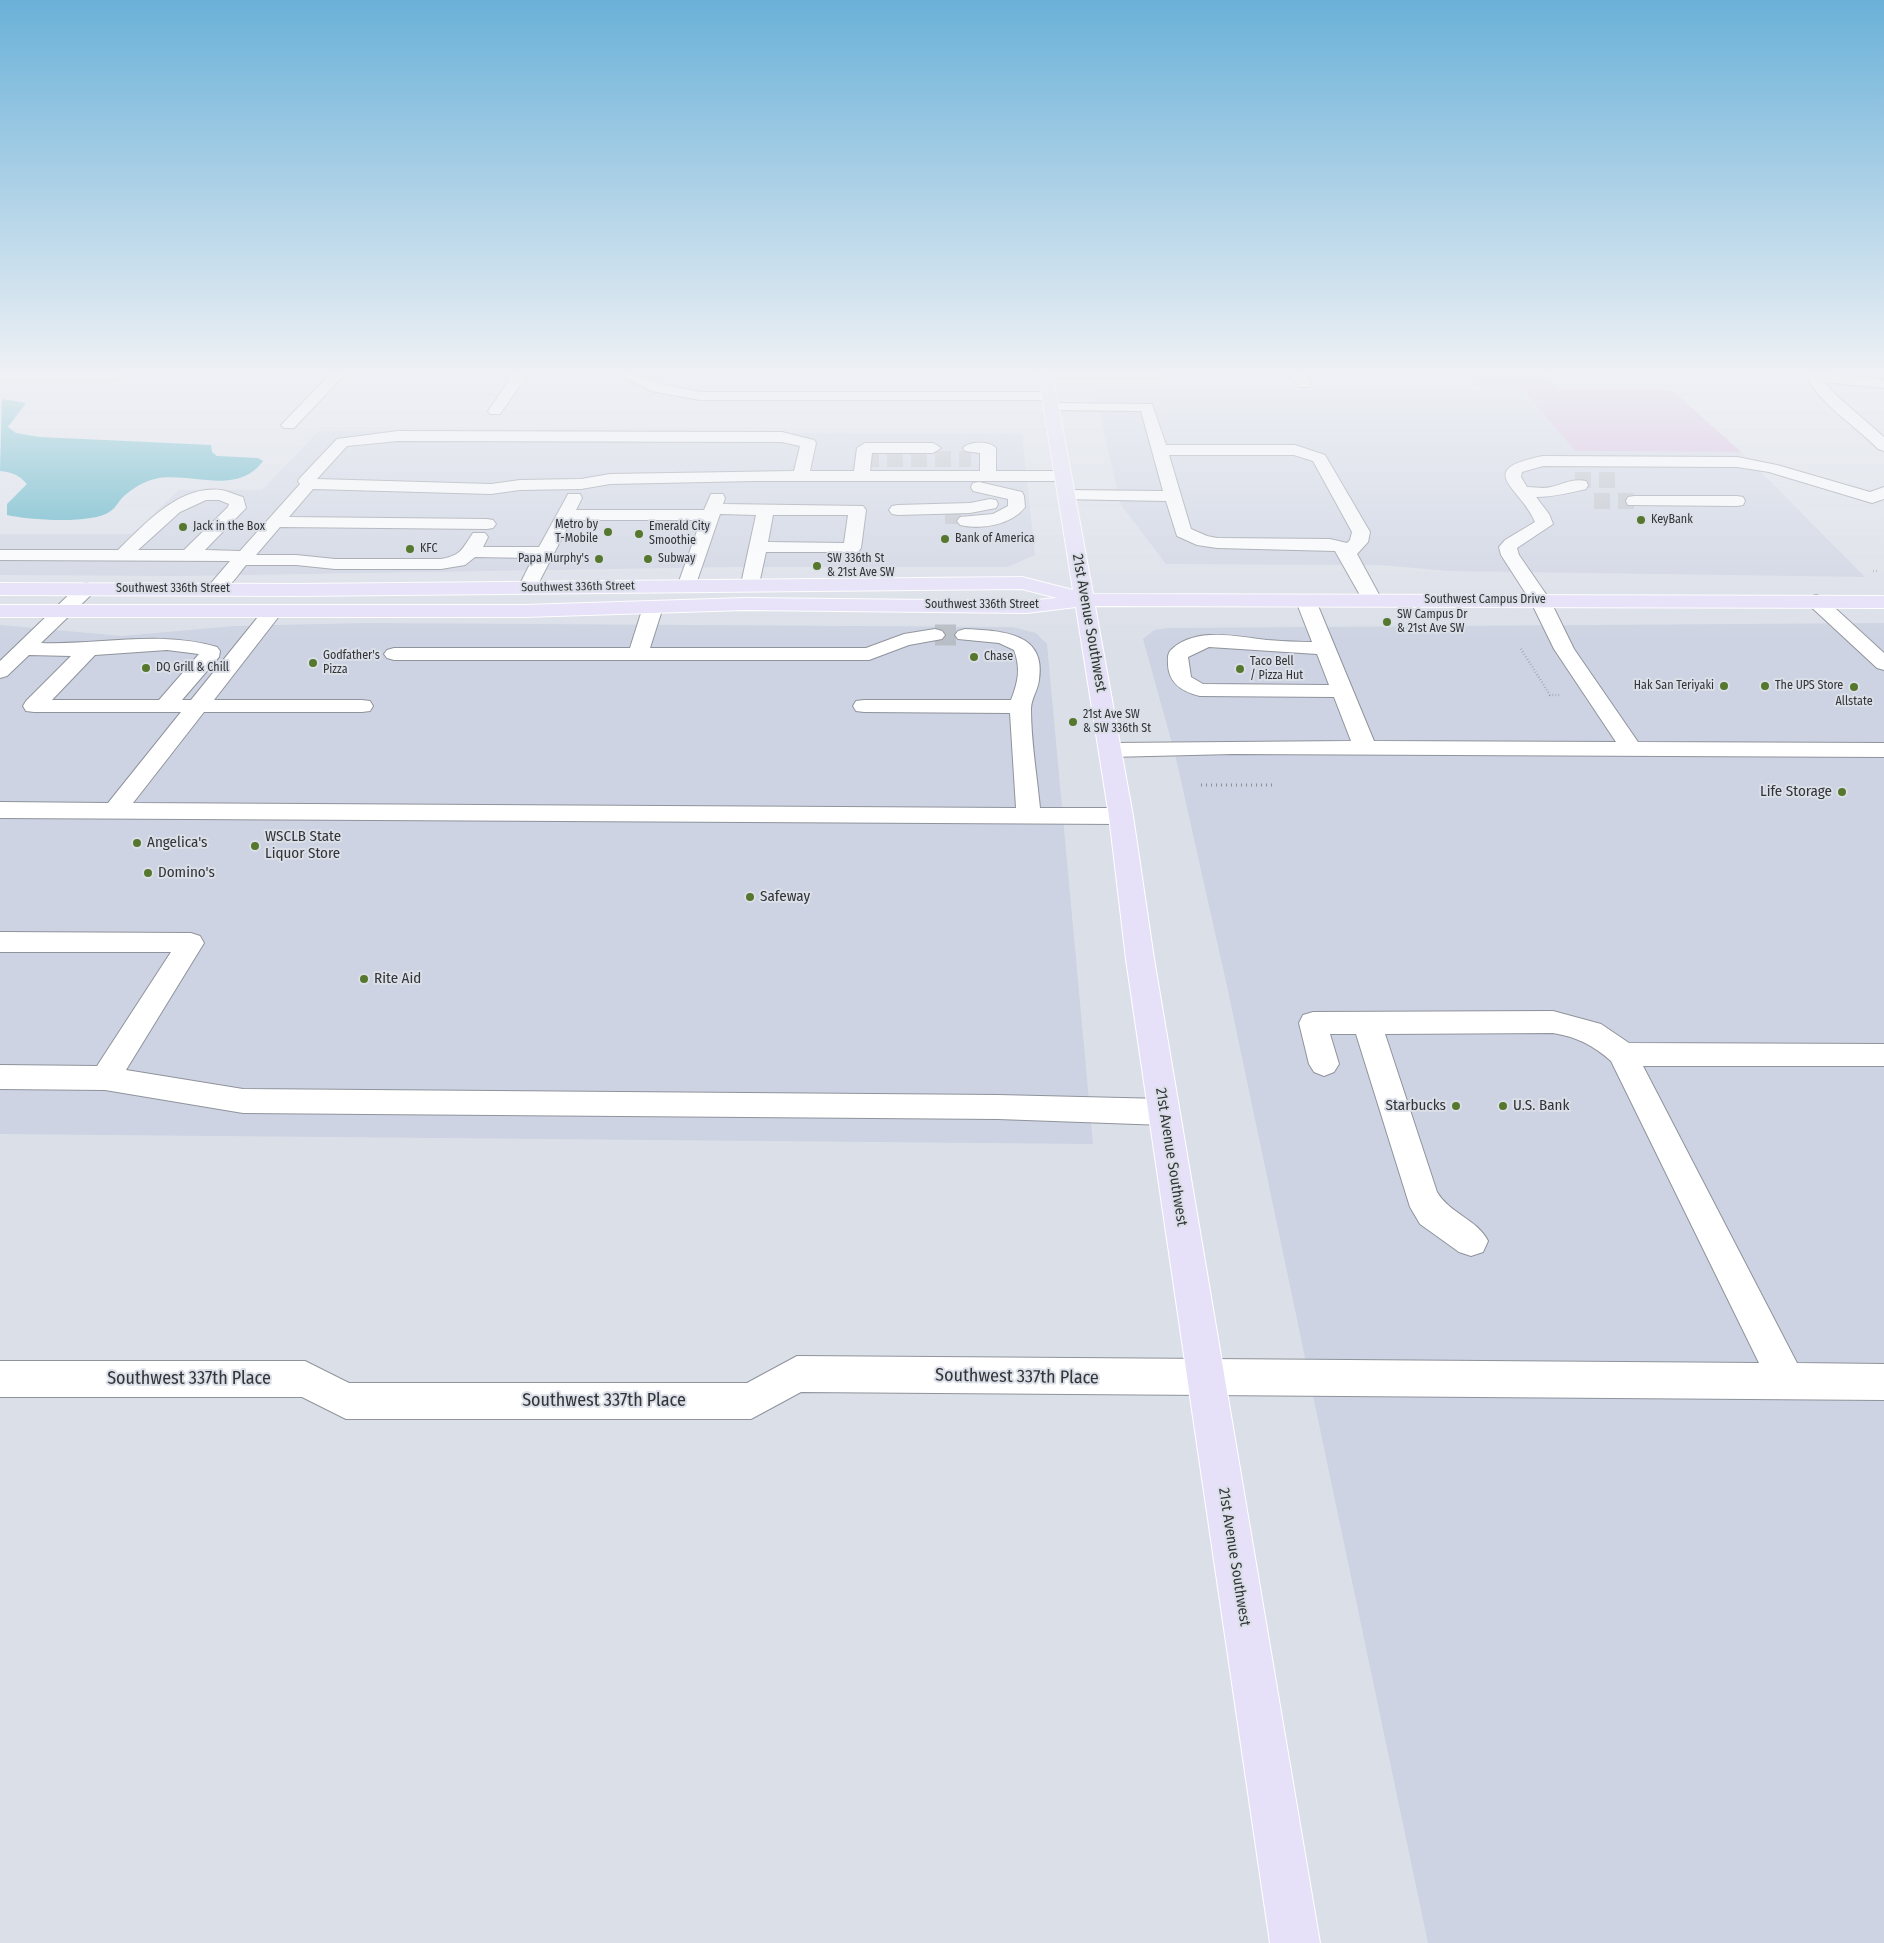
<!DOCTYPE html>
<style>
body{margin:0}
canvas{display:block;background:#dbdfe8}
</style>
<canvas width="1884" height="1943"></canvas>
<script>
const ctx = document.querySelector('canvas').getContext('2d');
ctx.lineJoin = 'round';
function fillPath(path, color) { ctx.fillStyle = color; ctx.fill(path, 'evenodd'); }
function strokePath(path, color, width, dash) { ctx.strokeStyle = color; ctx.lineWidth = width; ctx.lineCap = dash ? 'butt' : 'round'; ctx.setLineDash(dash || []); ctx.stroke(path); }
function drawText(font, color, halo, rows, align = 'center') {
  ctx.font = font + ' "Fira Sans Condensed",sans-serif'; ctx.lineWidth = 4; ctx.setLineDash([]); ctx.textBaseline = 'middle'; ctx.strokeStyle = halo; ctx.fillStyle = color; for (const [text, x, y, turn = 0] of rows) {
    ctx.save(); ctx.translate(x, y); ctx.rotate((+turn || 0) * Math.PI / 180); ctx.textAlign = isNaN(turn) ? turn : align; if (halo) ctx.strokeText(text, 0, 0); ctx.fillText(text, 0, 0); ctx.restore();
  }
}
fillPath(new Path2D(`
 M 1094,390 L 1522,390 L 1575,451 L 1741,452 L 1865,577 L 1449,571 L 1381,565 L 1166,564 L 1121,505 Z
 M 319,431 L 1022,434 L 1035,555 L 1007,567 L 733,567 L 181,576 L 0,575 L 0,534 L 132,534 L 179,490 L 262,490 Z
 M 366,623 L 1012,627 L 1036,633 L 1047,644 L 1093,1144 L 0,1134 L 0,625 L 122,636 L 234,626 Z
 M 1884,623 L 1884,1943 L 1428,1943 L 1227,986 L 1175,754 L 1143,639 L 1154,630 L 1168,628 Z`), '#cdd3e2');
fillPath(new Path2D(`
 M 1465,371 L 1541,371 L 1558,389 L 1672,390 L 1741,452 L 1575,451 L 1523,390 L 1481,390 Z`), '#d6b3db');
fillPath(new Path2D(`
 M 2,399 L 26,403 L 8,427 L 16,433 L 40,437 L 211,445 L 212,452 L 217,456 L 258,458 L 263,461 C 237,497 190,471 155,479 C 144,481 130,490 122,498 C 118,502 116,507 112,510 C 96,525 28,520 7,515 L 7,504 L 27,484 C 19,475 12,472 0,471 Z`), '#4eadc0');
strokePath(new Path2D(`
 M 863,459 L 971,459
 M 1575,480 L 1615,480
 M 1594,501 L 1634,501
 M 945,516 L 965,516`), '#b9bdc5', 16, [16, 8]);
strokePath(new Path2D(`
 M 935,635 L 965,635`), '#b9bdc5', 21, [21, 10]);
const minor = new Path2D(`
 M 0,371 L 129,371 L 122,378 L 117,379 L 0,379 Z
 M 333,371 L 348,371 L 294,428 L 284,428 L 281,425 L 284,422 Z
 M 516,371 L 530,371 L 500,414 L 490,414 L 488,411 Z
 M 612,371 L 631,371 L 660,384 L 700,392 L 1049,392 L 1056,396 L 1049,400 L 700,400 L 651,391 Z
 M 832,371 L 902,371 L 895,375 L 839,375 Z
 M 1040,371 L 1168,371 L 1169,373 L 1162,377 L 1046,377 L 1041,376 Z
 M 1289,371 L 1303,371 L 1311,384 L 1309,387 L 1299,387 Z
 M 1804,371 L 1884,380 L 1884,388 L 1824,382 L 1837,396 L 1884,437 L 1884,451 L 1878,449 C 1854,424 1817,403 1804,371 Z
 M 1051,403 L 1152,404 L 1166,445 L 1295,445 L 1325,455 L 1370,532 L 1368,542 L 1357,554 L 1382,600 L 1379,604 L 1365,604 L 1335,551 L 1217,548 L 1197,545 L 1177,536 L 1166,501 L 1060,499 L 1058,495 L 1060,491 L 1066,490 L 1163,491 L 1141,411 L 1046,410 L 1044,407 L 1046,404 ZM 1169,455 L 1294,455 L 1313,461 L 1352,532 L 1350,540 L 1347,543 L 1330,539 L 1217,538 L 1207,536 L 1191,529 Z
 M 398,431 L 782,432 L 814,440 L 816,443 L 810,471 L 854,471 L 857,448 L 865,443 L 933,443 L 941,448 L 933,453 L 872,453 L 870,471 L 980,471 L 980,453 L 965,451 L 963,448 C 969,441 990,441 996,448 L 996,471 L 1062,471 L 1070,476 L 1062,481 L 754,481 L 610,484 L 581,489 L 520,490 L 491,494 L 313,489 L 289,517 L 487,519 L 493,520 L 496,524 L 493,528 L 487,529 L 280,527 L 256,555 L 296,555 L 335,559 L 441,559 C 462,555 462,549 473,533 L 485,533 L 488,537 L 483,547 L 539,547 L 566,498 L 568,494 L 580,494 L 582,498 L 576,510 L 704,510 L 711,494 L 723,494 L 725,498 L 723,504 L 863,506 L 866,510 L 861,548 L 858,552 L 766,552 L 759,584 L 757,588 L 743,588 L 741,584 L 756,515 L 720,514 L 696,584 L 694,588 L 680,588 L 678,584 L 701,520 L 571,520 L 536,588 L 534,592 L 520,592 L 518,588 L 533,558 L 475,557 L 465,565 L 441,569 L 335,569 L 296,565 L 246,565 C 236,577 225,597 208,593 L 206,589 L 230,561 L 0,560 L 0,550 L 118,550 C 145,524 179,485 221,490 C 228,491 236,495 243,497 L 246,508 L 205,550 L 240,551 L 300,484 L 298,481 L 300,478 L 337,439 ZM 398,441 L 782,442 L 800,446 L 794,471 L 610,474 L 581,479 L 520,480 L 491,484 L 317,479 L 347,446 ZM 206,500 L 219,500 L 229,504 L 228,507 L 184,550 L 138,550 L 180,512 ZM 773,515 L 848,515 L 844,543 L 768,542 Z
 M 1543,456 L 1737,457 L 1777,465 L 1870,492 L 1884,487 L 1884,499 L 1872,503 L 1769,472 L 1737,467 L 1543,466 L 1522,472 L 1521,477 L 1527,487 C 1535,487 1544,489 1551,487 C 1564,484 1572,478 1586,481 L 1588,485 L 1586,489 C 1569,493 1553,497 1536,497 L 1549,514 L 1553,524 L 1517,548 L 1519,555 L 1550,600 L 1574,649 L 1638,742 L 1884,743 L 1884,757 L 1233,754 L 1110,757 L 1102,755 L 1099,750 L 1102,745 L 1110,743 L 1351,741 L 1334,697 L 1200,696 C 1183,692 1169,684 1168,665 C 1168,659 1167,654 1171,650 C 1196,626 1237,637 1267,640 C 1282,641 1297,642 1312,642 L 1296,601 L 1299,597 L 1313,597 L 1316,601 L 1374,741 L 1616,742 L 1554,649 L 1530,600 L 1501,555 L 1499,547 L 1505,540 L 1535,522 C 1521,487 1472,470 1543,456 ZM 1209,647 L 1317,654 L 1329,685 L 1203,684 L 1191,677 L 1188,657 Z
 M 979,482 L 1022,492 L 1024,496 L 1025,507 C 1012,525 980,530 960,525 L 957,521 L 960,517 L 993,514 L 1008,506 L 1008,499 L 973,491 L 971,487 L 973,483 Z
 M 1634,496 L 1737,496 L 1743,497 L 1745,501 L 1743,505 L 1737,506 L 1628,505 L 1626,501 L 1628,497 Z
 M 990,499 L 996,500 L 998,504 L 996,508 L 970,513 L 898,515 L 892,514 L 889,510 L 892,506 L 898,505 L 970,503 Z
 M 86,583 L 93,585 L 95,589 L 93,593 L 41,643 C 100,645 159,630 217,647 L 220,651 L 219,657 L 182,700 L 191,700 L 266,607 L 280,607 L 283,611 L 214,700 L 362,700 L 370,701 L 373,706 L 370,711 L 362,712 L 204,712 L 133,803 L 1016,808 L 1010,713 L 864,712 L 856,711 L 853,706 L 856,701 L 864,700 L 1011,700 C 1018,682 1021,669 1014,650 L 999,643 L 958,639 L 955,635 L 958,631 L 965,629 C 999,631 1047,631 1039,680 C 1038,690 1031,699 1031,709 C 1031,742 1037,775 1040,808 L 1121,808 L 1129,811 L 1133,816 L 1129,821 L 1121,824 L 0,818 L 0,802 L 108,803 L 181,712 L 34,712 L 26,711 L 23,706 L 26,701 L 71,656 L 29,655 L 7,676 L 0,678 L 0,661 L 79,585 ZM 167,650 L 199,654 L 159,700 L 52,700 L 95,655 Z
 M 1816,595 L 1823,597 L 1884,653 L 1884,670 L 1877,668 L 1809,605 L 1806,601 L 1809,597 Z
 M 653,601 L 660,603 L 663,607 L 650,648 L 866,648 L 904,634 L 935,629 L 942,631 L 945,635 L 942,639 L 909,645 L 869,660 L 394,660 L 387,658 L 384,654 L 387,650 L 394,648 L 630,648 L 643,607 L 646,603 Z
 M 0,932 L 191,933 L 200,936 L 204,943 L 126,1070 L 243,1089 L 998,1095 L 1164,1099 L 1175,1103 L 1179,1112 L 1175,1121 L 1164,1125 L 998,1119 L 243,1113 L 105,1090 L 0,1089 L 0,1065 L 97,1066 L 171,952 L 0,952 Z
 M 1553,1011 L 1601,1024 L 1629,1043 L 1884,1044 L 1884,1066 L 1643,1066 L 1797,1363 L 1884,1364 L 1884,1400 L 801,1392 L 751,1419 L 346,1419 L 302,1397 L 0,1397 L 0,1361 L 305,1361 L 349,1383 L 747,1383 L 797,1356 L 1759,1363 L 1611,1061 C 1593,1045 1577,1037 1553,1033 L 1385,1034 L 1437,1192 C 1450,1214 1477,1219 1488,1241 L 1483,1252 L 1471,1256 L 1459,1252 L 1420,1224 L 1410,1207 L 1356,1034 L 1330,1034 L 1339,1064 L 1334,1072 L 1324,1076 L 1314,1072 L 1309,1064 L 1299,1023 L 1303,1015 L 1313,1012 Z`);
const major = new Path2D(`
 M 1038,371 L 1052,371 L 1093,594 L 1884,596 L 1884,608 L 1095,606 L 1133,816 L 1154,959 L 1320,1943 L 1270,1943 L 1126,959 L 1109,816 L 1076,607 L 1027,613 L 745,610 L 524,617 L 0,617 L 0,605 L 524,605 L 745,598 L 1027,601 L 1057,598 L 1022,589 L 295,596 L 0,595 L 0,583 L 295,584 L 1022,577 L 1073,590 Z`);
strokePath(minor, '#8f939b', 2);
strokePath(major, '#fff', 2);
strokePath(new Path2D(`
 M 1873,571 L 1878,571
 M 1521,649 L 1550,695 L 1560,695`), '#8c8f95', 2.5, [0.5, 2.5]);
strokePath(new Path2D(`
 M 1201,785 L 1274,785`), '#8c8f95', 3, [1, 4]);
fillPath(minor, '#fff');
fillPath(major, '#e6e0f9');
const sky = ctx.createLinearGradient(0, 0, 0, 643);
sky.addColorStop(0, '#6ab1d8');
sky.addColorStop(0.58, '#eff1f5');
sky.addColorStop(1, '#eff1f500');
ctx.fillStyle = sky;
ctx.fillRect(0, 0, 1884, 643);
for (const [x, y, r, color] of [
 [1641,520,5,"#55772e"],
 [183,527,5,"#55772e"],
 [608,532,5,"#55772e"],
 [639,534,5,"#55772e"],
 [945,539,5,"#55772e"],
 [410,549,5,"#55772e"],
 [599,559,5,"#55772e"],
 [648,559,5,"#55772e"],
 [817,566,5,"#55772e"],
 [1387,622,5,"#55772e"],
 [974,657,5,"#55772e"],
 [313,663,5,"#55772e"],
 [146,668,5,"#55772e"],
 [1240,669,5,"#55772e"],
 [1724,686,5,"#55772e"],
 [1765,686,5,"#55772e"],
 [1854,687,5,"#55772e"],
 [1073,722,5,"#55772e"],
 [1842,792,5,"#55772e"],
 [137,843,5,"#55772e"],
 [255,846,5,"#55772e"],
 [148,873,5,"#55772e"],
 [750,897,5,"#55772e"],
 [364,979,5,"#55772e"],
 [1456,1106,5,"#55772e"],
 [1503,1106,5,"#55772e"]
]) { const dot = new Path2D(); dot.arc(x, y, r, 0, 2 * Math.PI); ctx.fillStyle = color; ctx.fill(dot); strokePath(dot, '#dbdfe8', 2); }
drawText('12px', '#323437', '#dbdfe8', [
 ["KeyBank",1651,520],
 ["Metro by",598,525,"right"],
 ["T-Mobile",598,539,"right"],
 ["Jack in the Box",193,527],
 ["Emerald City",649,527],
 ["Smoothie",649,541],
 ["Bank of America",955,539],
 ["KFC",420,549],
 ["Papa Murphy's",589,559,"right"],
 ["Subway",658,559],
 ["SW 336th St",827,559],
 ["& 21st Ave SW",827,573],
 ["SW Campus Dr",1397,615],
 ["& 21st Ave SW",1397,629],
 ["Godfather's",323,656],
 ["Pizza",323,670],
 ["Chase",984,657],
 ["Taco Bell",1250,662],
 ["/ Pizza Hut",1250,676],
 ["DQ Grill & Chill",156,668],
 ["Hak San Teriyaki",1714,686,"right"],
 ["The UPS Store",1775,686],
 ["Allstate",1854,702,"center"],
 ["21st Ave SW",1083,715],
 ["& SW 336th St",1083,729]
], 'left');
drawText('12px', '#323437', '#dbdfe8', [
 ["Southwest 336th Street",578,587,-1],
 ["Southwest 336th Street",173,589],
 ["Southwest Campus Drive",1485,600],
 ["Southwest 336th Street",982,605]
]);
drawText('15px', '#323437', '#dbdfe8', [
 ["21st Avenue Southwest",1089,623,80],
 ["21st Avenue Southwest",1171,1157,81],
 ["21st Avenue Southwest",1234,1557,81]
]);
drawText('15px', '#323437', '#dbdfe8', [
 ["Life Storage",1832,792,"right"],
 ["WSCLB State",265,837],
 ["Liquor Store",265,854],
 ["Angelica's",147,843],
 ["Domino's",158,873],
 ["Safeway",760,897],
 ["Rite Aid",374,979],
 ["Starbucks",1446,1106,"right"],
 ["U.S. Bank",1513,1106]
], 'left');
drawText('18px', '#323437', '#dbdfe8', [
 ["Southwest 337th Place",1017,1377,1],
 ["Southwest 337th Place",189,1379],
 ["Southwest 337th Place",604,1401]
]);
</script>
